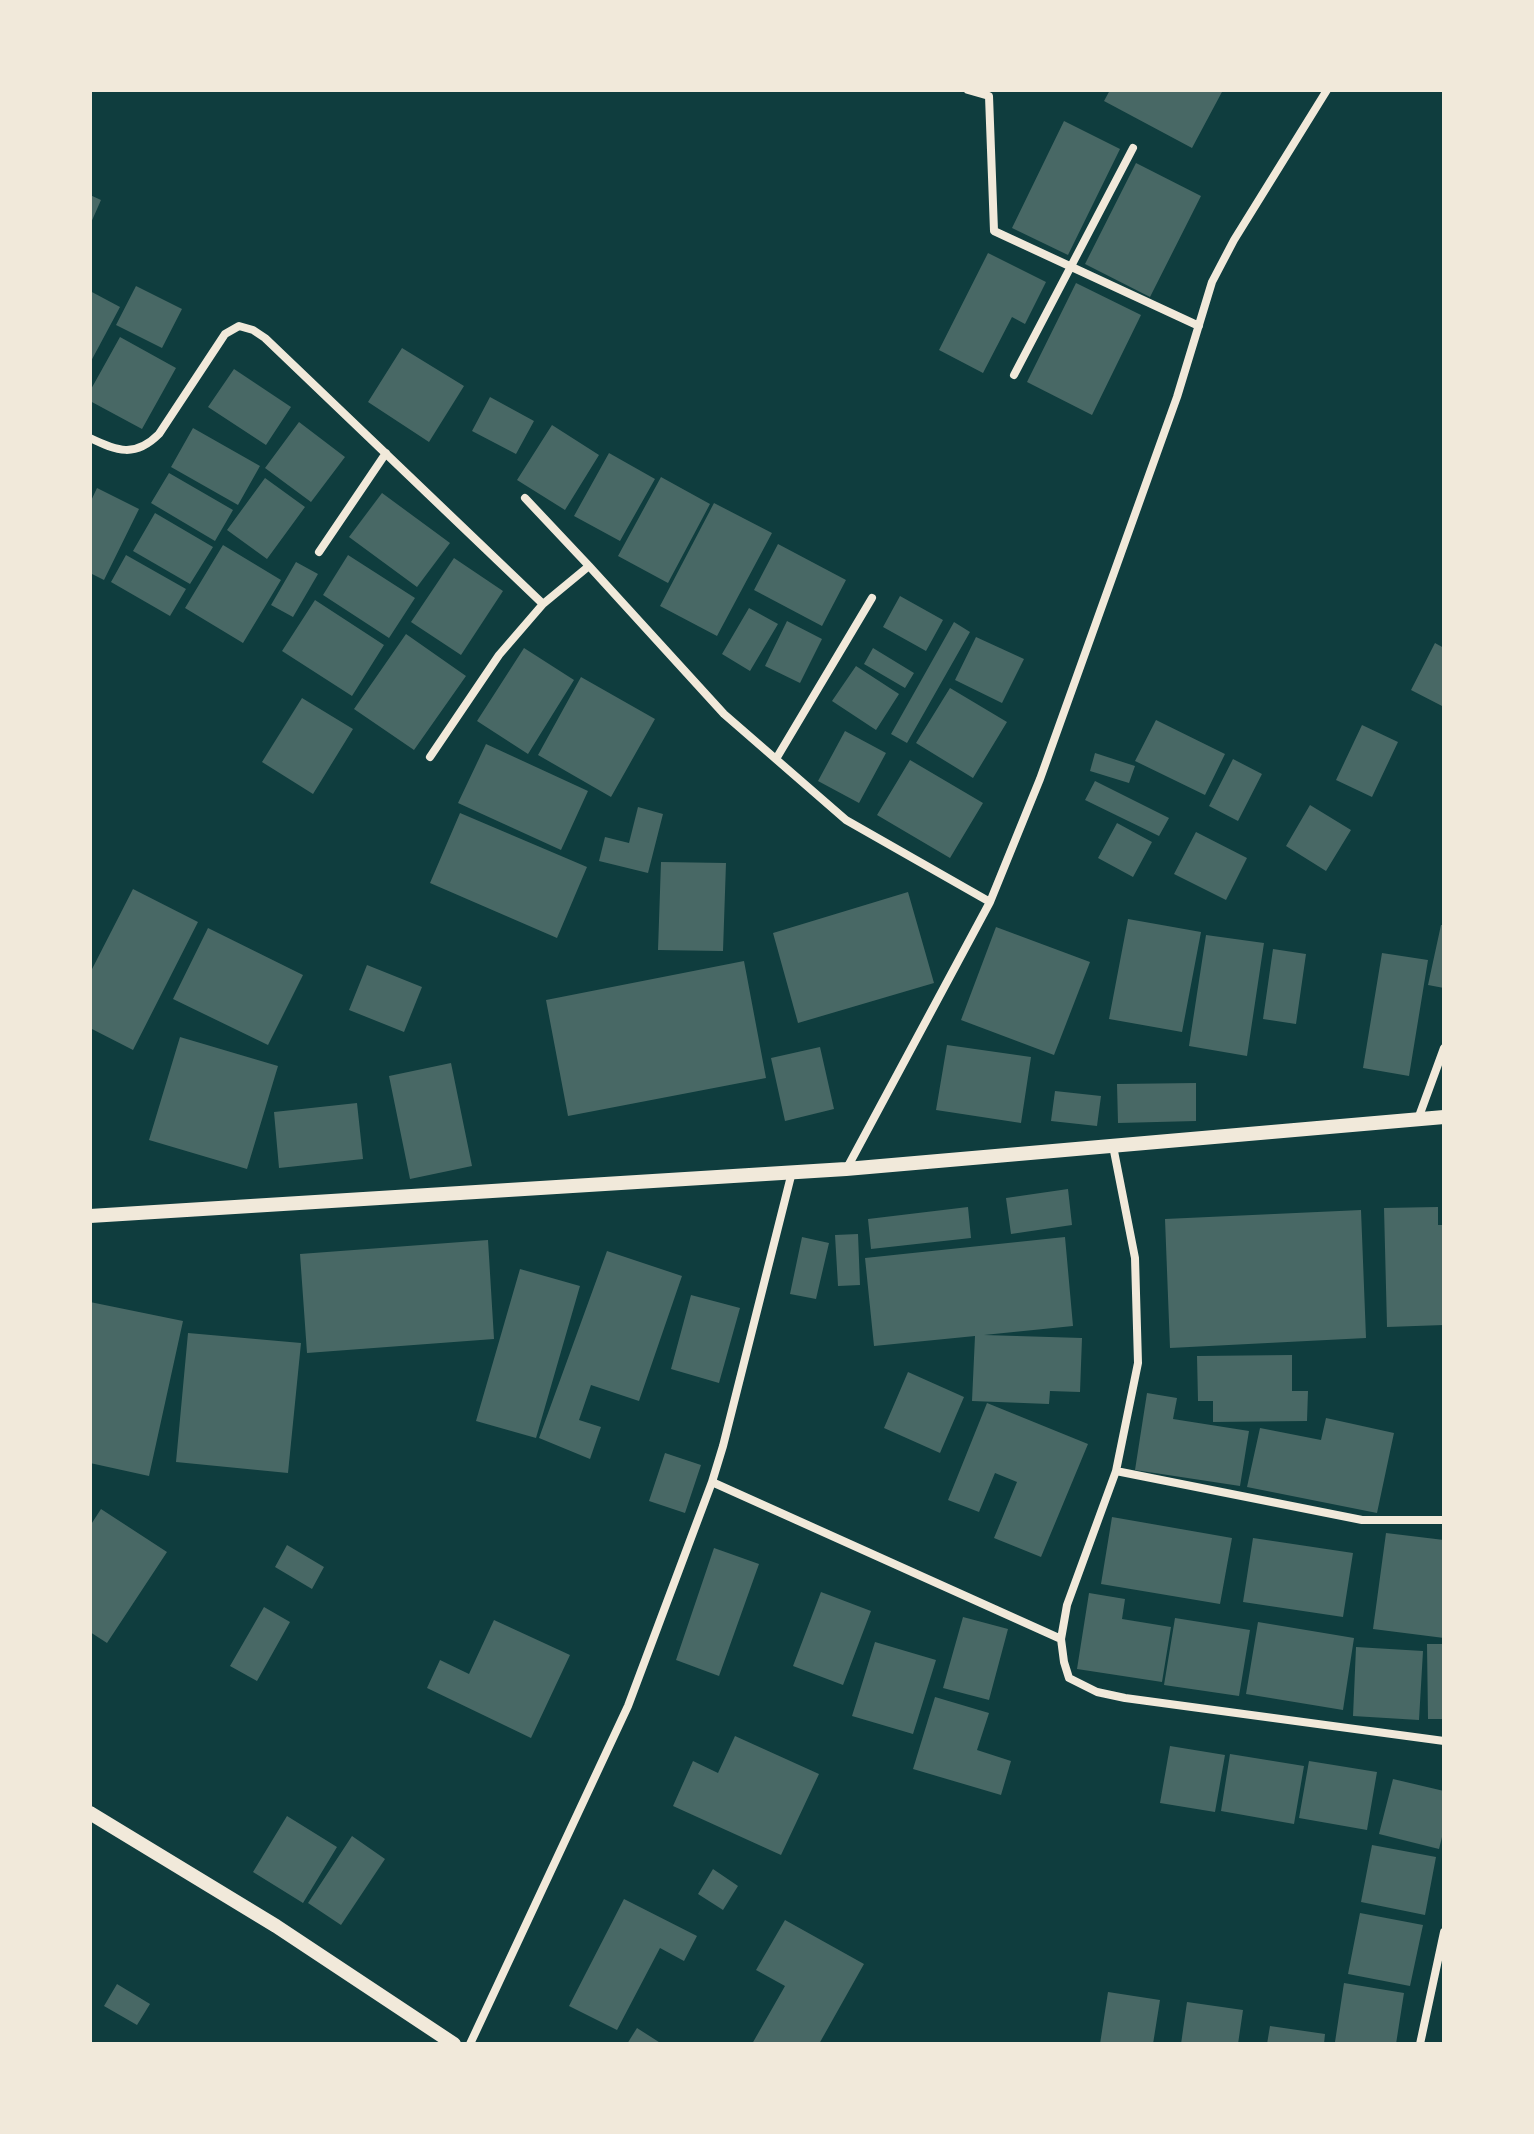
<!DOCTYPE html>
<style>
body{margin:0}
#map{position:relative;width:1534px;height:2134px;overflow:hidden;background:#0f3d3e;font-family:"PT Sans",sans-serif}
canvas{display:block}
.frame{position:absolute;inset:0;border:92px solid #f1e9da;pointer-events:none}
</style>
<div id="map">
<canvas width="1534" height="2134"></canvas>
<div class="frame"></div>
</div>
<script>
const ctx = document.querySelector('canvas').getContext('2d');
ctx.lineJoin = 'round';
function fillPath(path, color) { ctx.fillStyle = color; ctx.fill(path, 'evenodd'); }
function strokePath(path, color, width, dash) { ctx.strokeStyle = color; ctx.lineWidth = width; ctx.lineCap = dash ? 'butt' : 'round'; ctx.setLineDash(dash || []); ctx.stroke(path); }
fillPath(new Path2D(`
 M 1110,90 L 1223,90 L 1192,148 L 1104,101 Z
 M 1064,121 L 1120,149 L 1068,255 L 1012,228 Z
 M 1136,163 L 1201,196 L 1150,297 L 1085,264 Z
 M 90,195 L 101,200 L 90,225 Z
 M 988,253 L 1046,282 L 1025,324 L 1012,317 L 983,373 L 939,350 Z
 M 1076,283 L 1141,315 L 1092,415 L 1027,382 Z
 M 136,286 L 182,309 L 162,348 L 116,325 Z
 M 90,291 L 120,307 L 90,363 Z
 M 120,337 L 176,368 L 142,429 L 90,401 L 90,391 Z
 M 402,348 L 464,386 L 429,442 L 368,402 Z
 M 234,369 L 291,407 L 266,445 L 208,407 Z
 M 490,397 L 534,421 L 516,454 L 472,431 Z
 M 299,422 L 345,457 L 311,502 L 265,468 Z
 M 552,425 L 599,455 L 565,510 L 517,480 Z
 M 193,428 L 260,466 L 238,505 L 171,467 Z
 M 609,453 L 655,479 L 620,541 L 574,516 Z
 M 169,473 L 233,510 L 215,541 L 151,503 Z
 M 661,477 L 710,504 L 668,583 L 618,556 Z
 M 265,478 L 305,507 L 267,559 L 227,530 Z
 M 97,488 L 139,509 L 104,580 L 90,573 L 90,503 Z
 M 382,493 L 450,543 L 417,587 L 349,537 Z
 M 714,503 L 772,533 L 717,636 L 660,606 Z
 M 155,513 L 213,547 L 190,584 L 133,551 Z
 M 778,544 L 846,580 L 822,626 L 754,590 Z
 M 223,545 L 281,580 L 243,643 L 185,608 Z
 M 126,555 L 186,589 L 170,616 L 111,582 Z
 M 348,555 L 415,598 L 389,638 L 323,595 Z
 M 454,558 L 503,591 L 461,655 L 411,622 Z
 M 296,562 L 318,574 L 293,617 L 271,605 Z
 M 900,596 L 943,620 L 926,651 L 883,627 Z
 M 315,600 L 384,645 L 352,696 L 282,651 Z
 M 749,608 L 778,624 L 750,671 L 722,654 Z
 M 787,621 L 822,639 L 800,683 L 765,666 Z
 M 954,622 L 970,632 L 907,743 L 891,734 Z
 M 406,634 L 466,676 L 414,750 L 354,709 Z
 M 976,637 L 1024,659 L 1002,703 L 955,680 Z
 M 1435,643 L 1444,648 L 1444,707 L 1411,690 Z
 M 524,648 L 574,680 L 528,754 L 477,721 Z
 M 873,648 L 914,673 L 905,688 L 864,664 Z
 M 856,666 L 899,694 L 876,730 L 832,701 Z
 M 581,677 L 655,719 L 611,797 L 538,755 Z
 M 950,688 L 1007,722 L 973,778 L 916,743 Z
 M 302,698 L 353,729 L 313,794 L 262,762 Z
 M 1156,720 L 1225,754 L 1205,795 L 1135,761 Z
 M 1362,725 L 1398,742 L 1372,797 L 1336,780 Z
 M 845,731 L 886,753 L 859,803 L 818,781 Z
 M 486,744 L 588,791 L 561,850 L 458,803 Z
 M 1095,753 L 1135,766 L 1129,783 L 1090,771 Z
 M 1233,759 L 1262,774 L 1238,821 L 1209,806 Z
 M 910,760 L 983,803 L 950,858 L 877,815 Z
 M 1095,781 L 1169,818 L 1159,836 L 1085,800 Z
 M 1310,805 L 1351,830 L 1326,871 L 1286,846 Z
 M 638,807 L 663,814 L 648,873 L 599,861 L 605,837 L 629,843 Z
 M 460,813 L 587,867 L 557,938 L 430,883 Z
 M 1117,823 L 1152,842 L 1133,877 L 1098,858 Z
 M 1196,832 L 1247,858 L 1226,900 L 1174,874 Z
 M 661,862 L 726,863 L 723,951 L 658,950 Z
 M 133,889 L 198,922 L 133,1050 L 90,1028 L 90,973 Z
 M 908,892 L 934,983 L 798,1023 L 773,933 Z
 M 1128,919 L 1201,932 L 1182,1032 L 1109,1019 Z
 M 1441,925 L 1444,925 L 1444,988 L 1428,985 Z
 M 996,927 L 1090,962 L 1054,1055 L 961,1020 Z
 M 208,928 L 303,975 L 268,1045 L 173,999 Z
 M 1206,935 L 1264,943 L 1247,1056 L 1189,1046 Z
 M 1273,949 L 1306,954 L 1296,1024 L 1263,1019 Z
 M 1382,953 L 1428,960 L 1409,1076 L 1363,1068 Z
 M 744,961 L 766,1078 L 568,1116 L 546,1000 Z
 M 367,965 L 422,987 L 404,1032 L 349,1010 Z
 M 180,1037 L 278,1066 L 247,1169 L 149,1140 Z
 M 947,1045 L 1031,1057 L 1021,1123 L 936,1110 Z
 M 820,1047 L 834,1109 L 785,1121 L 771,1058 Z
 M 451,1063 L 472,1166 L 410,1179 L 389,1076 Z
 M 1196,1083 L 1196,1121 L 1118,1123 L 1117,1084 Z
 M 1055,1091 L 1101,1096 L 1097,1126 L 1051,1121 Z
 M 357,1103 L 363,1159 L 279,1168 L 274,1112 Z
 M 1068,1189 L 1072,1225 L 1011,1234 L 1006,1198 Z
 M 968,1207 L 971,1238 L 871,1249 L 868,1219 Z
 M 1438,1207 L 1438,1225 L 1444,1225 L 1444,1325 L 1387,1327 L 1384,1208 Z
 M 1361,1210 L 1366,1338 L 1170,1348 L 1165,1219 Z
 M 858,1234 L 860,1285 L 838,1286 L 835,1235 Z
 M 802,1237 L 829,1243 L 816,1299 L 790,1294 Z
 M 1065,1237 L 1073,1326 L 984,1335 L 1082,1338 L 1080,1392 L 1050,1391 L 1049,1404 L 972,1401 L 975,1336 L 874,1346 L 865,1258 Z
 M 488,1240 L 494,1339 L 307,1353 L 300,1254 Z
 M 607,1251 L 682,1276 L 639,1401 L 591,1385 L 579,1420 L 601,1427 L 590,1459 L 539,1438 Z
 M 520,1269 L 580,1286 L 536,1438 L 476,1421 Z
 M 691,1295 L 740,1308 L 719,1383 L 671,1369 Z
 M 90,1302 L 183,1321 L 149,1476 L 90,1463 Z
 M 188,1333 L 301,1343 L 288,1473 L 176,1462 Z
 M 1292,1355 L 1292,1391 L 1308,1391 L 1307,1421 L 1213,1422 L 1213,1401 L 1198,1401 L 1197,1356 Z
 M 908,1372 L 964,1397 L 940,1453 L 884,1428 Z
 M 1147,1393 L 1177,1398 L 1173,1419 L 1249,1431 L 1240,1486 L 1135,1470 Z
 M 987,1403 L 1088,1444 L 1041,1557 L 994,1538 L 1017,1482 L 995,1473 L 979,1512 L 948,1500 Z
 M 1326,1418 L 1394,1433 L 1377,1513 L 1247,1487 L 1260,1428 L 1321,1440 Z
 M 665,1453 L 701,1465 L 685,1513 L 649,1501 Z
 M 101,1509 L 167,1552 L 107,1643 L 90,1632 L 90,1526 Z
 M 1112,1517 L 1232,1538 L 1220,1604 L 1101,1584 Z
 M 1386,1533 L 1444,1540 L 1444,1638 L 1373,1629 Z
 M 1253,1538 L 1353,1553 L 1343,1617 L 1243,1602 Z
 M 287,1545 L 324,1567 L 312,1589 L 275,1567 Z
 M 714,1548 L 759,1564 L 719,1676 L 676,1660 Z
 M 821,1592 L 871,1611 L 843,1685 L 793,1666 Z
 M 1089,1593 L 1125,1599 L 1122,1619 L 1171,1627 L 1162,1682 L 1077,1669 Z
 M 264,1607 L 290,1622 L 257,1681 L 230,1666 Z
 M 963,1617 L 1008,1629 L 989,1700 L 943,1688 Z
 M 1175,1618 L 1250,1630 L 1239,1696 L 1164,1685 Z
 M 494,1620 L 570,1655 L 531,1738 L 427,1688 L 440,1660 L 469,1674 Z
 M 1258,1622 L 1354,1638 L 1343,1710 L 1246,1694 Z
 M 875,1642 L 936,1660 L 913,1734 L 852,1716 Z
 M 1427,1644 L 1444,1644 L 1444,1719 L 1428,1719 Z
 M 1356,1647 L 1423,1651 L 1419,1720 L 1353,1716 Z
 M 935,1697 L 989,1713 L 977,1750 L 1011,1761 L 1001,1795 L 913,1769 Z
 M 735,1736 L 819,1774 L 781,1855 L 673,1806 L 693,1761 L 718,1773 Z
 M 1170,1746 L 1225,1755 L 1215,1812 L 1160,1803 Z
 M 1230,1754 L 1304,1766 L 1294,1824 L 1221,1811 Z
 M 1309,1761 L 1377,1772 L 1367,1830 L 1299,1818 Z
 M 1393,1779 L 1444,1791 L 1444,1829 L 1439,1849 L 1379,1834 Z
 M 287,1816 L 337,1847 L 303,1903 L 253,1872 Z
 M 352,1836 L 385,1859 L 341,1925 L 308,1903 Z
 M 1372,1845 L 1436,1857 L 1425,1915 L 1361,1902 Z
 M 713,1869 L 738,1886 L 723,1910 L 698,1894 Z
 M 624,1899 L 697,1936 L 684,1961 L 660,1948 L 617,2030 L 569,2006 Z
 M 1360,1913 L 1423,1925 L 1410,1986 L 1348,1974 Z
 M 785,1920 L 864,1964 L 819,2044 L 752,2044 L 785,1986 L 756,1970 Z
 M 1344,1983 L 1404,1993 L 1396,2044 L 1335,2042 Z
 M 117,1984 L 150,2004 L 137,2025 L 104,2006 Z
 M 1108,1992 L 1160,2000 L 1153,2044 L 1100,2044 Z
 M 1187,2002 L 1243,2010 L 1238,2044 L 1181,2044 Z
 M 1270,2026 L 1325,2034 L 1324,2044 L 1267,2044 Z
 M 637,2028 L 662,2044 L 627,2044 Z`), '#486865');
strokePath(new Path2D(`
 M 968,90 L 989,96 L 994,231 L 1199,326
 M 1014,375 L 1133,148
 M 90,438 C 117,451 135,458 159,434 L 225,334 L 239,326 L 253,330 L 265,338 L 543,604 L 589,566 L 724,714 L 846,820 L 990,902
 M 525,498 L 589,566
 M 319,552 L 386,453
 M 430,757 L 499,655 L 543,604
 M 776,759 L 872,598
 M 1418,1119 L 1444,1048
 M 1113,1146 L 1135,1258 L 1138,1363 L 1116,1471 L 1067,1605 L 1061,1639 L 1064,1662 L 1069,1678 L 1097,1692 L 1125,1698 L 1444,1741
 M 847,1168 L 990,902 L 1040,779 L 1177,397 L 1212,282 L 1234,240 L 1327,90
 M 1116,1471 L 1362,1520 L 1444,1520
 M 712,1482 L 1061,1639
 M 470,2044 L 628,1706 L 712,1482 L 723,1446 L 792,1172
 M 1420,2044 L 1444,1932`), '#f1e9da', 8);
strokePath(new Path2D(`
 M 90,1216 L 846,1169 L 1444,1117
 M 90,1813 L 276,1926 L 454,2044`), '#f1e9da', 14);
</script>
